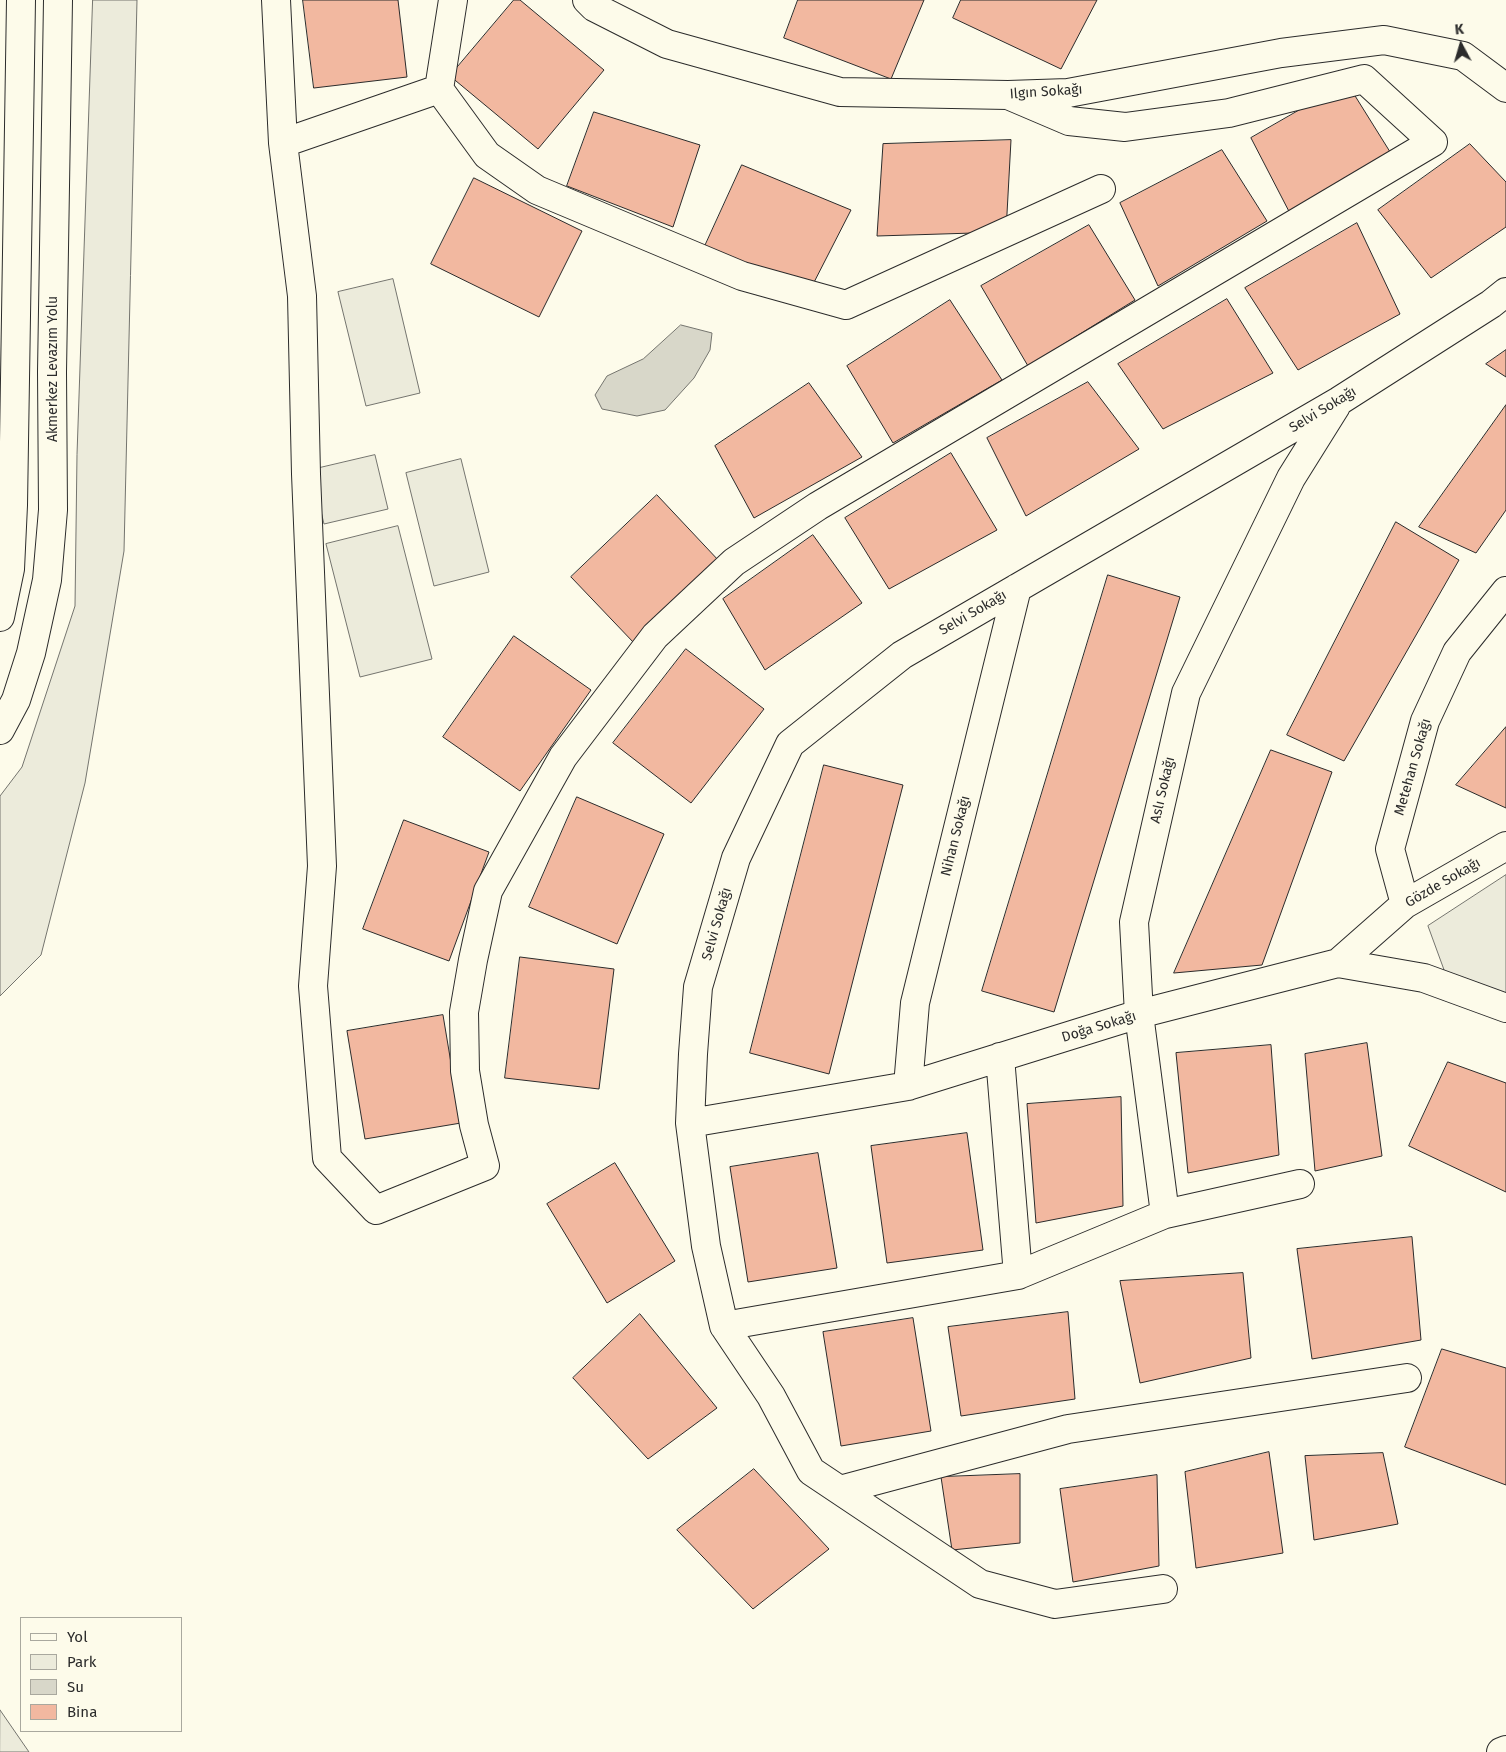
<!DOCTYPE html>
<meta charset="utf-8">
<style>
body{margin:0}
#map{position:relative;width:1506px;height:1752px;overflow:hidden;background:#fdfbea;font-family:"Fira Sans",sans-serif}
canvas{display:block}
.legend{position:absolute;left:20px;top:1617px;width:162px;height:115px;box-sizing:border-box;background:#fdfbea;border:1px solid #a9a89e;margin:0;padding:6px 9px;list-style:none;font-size:15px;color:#2b2b2b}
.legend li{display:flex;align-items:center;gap:10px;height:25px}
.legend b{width:25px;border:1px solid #a9a89e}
.north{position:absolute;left:1436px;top:20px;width:50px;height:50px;-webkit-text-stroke:4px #fdfbea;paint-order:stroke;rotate:354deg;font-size:14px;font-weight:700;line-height:20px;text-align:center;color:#2b2b2b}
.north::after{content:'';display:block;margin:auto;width:18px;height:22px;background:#2b2b2b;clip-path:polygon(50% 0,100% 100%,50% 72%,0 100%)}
</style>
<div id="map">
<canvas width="1506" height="1752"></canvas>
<ul class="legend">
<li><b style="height:6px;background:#fdfbea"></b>Yol</li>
<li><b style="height:14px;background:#ecebdb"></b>Park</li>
<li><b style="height:14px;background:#d8d7c9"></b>Su</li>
<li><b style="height:14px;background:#f2b8a0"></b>Bina</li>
</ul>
<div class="north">K</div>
</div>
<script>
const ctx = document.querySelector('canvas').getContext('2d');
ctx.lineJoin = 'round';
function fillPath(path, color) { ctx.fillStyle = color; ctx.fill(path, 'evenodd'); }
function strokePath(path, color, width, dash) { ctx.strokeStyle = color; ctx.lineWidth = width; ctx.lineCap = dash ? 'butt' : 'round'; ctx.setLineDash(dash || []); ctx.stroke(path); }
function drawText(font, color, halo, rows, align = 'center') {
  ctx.font = font + ' "Fira Sans",sans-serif'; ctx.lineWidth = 4; ctx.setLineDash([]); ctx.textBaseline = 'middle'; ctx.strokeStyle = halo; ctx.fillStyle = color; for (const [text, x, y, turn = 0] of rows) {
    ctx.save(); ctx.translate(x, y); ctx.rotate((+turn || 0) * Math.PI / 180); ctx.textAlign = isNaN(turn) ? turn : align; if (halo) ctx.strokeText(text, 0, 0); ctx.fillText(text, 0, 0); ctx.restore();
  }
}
const green = new Path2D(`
 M 93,0 L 137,0 L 124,551 L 85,783 L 41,955 L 0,996 L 0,796 L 22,767 L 75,606 L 77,455 Z
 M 393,279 L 420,393 L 366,406 L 338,292 Z
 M 375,455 L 388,509 L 324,524 L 311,470 Z
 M 461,459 L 489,572 L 434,586 L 406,473 Z
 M 398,526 L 432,659 L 360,677 L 326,544 Z
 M 1506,875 L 1506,1001 L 1447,978 L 1428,926 Z
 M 0,1710 L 29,1752 L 0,1752 Z`);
fillPath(green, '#ecebdb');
strokePath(green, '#74746e', 1);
const water = new Path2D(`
 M 681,325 L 712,333 L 710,350 L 694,378 L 665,410 L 637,416 L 602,409 L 595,395 L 607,376 L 643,359 Z`);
fillPath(water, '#d8d7c9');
strokePath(water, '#74746e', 1);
const building = new Path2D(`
 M 303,0 L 398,0 L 407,77 L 314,88 Z
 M 514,0 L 520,0 L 604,70 L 538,149 L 450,76 Z
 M 798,0 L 924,0 L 891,79 L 784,38 Z
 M 961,0 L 1097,0 L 1061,69 L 953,18 Z
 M 1347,83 L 1397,163 L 1295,223 L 1251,138 Z
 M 594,112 L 700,145 L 673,227 L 567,186 Z
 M 1011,140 L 1006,232 L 877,236 L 883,144 Z
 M 1470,144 L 1506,182 L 1506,227 L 1431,278 L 1378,210 Z
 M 1222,150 L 1267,221 L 1158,286 L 1120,203 Z
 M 742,165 L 851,210 L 808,294 L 705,246 Z
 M 474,178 L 582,231 L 539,317 L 431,264 Z
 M 1357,223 L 1400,314 L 1298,370 L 1245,288 Z
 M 1089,225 L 1135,300 L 1028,366 L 981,286 Z
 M 1227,299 L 1273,373 L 1163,429 L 1118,364 Z
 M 950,300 L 1002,380 L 893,443 L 847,366 Z
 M 1506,350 L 1506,377 L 1486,364 Z
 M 1088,382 L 1139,449 L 1026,516 L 987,438 Z
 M 809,383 L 862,457 L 754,518 L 715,446 Z
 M 1506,405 L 1506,510 L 1476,553 L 1419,527 Z
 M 951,453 L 997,530 L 889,589 L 845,518 Z
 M 657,495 L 720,562 L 634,643 L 571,577 Z
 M 1396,522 L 1459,560 L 1344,761 L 1287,735 Z
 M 813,535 L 862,603 L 765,670 L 723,599 Z
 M 1108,575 L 1180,597 L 1054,1012 L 982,991 Z
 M 514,636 L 591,690 L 520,791 L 443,737 Z
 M 686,649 L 764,709 L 691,803 L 613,743 Z
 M 1506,727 L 1506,808 L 1456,785 Z
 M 1271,750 L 1332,772 L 1262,965 L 1174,973 Z
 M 824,765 L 903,785 L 829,1074 L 750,1053 Z
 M 577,797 L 664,834 L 617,944 L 529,907 Z
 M 404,820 L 489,852 L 449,961 L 363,929 Z
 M 520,957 L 614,969 L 599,1089 L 505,1078 Z
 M 443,1015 L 461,1123 L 365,1139 L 347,1031 Z
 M 1367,1043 L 1382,1156 L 1315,1171 L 1305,1054 Z
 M 1271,1045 L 1279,1155 L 1188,1173 L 1176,1053 Z
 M 1448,1062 L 1506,1083 L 1506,1192 L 1409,1146 Z
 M 1121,1097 L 1123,1206 L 1036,1223 L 1027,1104 Z
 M 967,1133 L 983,1250 L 887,1263 L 871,1146 Z
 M 818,1153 L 837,1268 L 748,1282 L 730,1167 Z
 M 615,1163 L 675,1261 L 607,1303 L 547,1204 Z
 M 1412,1237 L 1421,1340 L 1312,1359 L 1297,1249 Z
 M 1243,1273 L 1251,1358 L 1140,1383 L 1120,1281 Z
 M 1068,1312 L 1075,1399 L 961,1416 L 948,1327 Z
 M 640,1314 L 717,1408 L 648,1459 L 573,1378 Z
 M 913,1318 L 931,1431 L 841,1446 L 823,1332 Z
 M 1442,1349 L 1506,1368 L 1506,1485 L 1405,1447 Z
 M 1269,1452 L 1283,1553 L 1196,1568 L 1185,1472 Z
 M 1383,1453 L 1398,1524 L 1314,1540 L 1305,1456 Z
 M 754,1469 L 829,1549 L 753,1609 L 677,1530 Z
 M 1020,1474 L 1020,1543 L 952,1550 L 941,1477 Z
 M 1157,1475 L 1159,1566 L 1073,1582 L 1060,1489 Z`);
fillPath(building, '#f2b8a0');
strokePath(building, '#2b2b2b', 1);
const minor = new Path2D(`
 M 276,0 L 283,143 L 302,296 L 306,474 L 322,866 L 313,986 L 327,1158 L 376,1210 L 485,1166 L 474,1125 L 465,1071 L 464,1012 L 473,960 L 488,891 L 563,757 L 655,636 L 734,562 L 818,506 L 1433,142 L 1364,79 L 1229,113 L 1125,127 L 1069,121 L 1008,95
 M 587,0 L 594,7 L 667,44 L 840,92 L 1008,95 L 1068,93 L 1281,53 L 1384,40 L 1463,56 L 1506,88
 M 439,89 L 453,0
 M 283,143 L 439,89 L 487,155 L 537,190 L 742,276 L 846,305 L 1101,189
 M 1405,904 L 1390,849 L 1425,721 L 1457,652 L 1506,591
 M 1338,963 L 1405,904 L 1506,846
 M 1000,1057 L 1018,1275
 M 908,1086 L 915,1003 L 1017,588
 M 690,1123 L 908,1086 L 1139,1014 L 1338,963 L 1424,978 L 1506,1008
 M 1165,1214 L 1139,1014 L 1134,922 L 1186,693 L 1291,478 L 1336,406
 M 724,1326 L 1018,1275 L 1165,1214 L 1300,1184
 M 840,1490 L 1068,1429 L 1407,1378
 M 1163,1589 L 1055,1604 L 980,1584 L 811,1471 L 771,1396 L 724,1326 L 706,1246 L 690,1123 L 693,1054 L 698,987 L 736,858 L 790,744 L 902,655 L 1339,401 L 1491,304 L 1506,292
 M 1501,1752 L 1506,1750`);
const major = new Path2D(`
 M 0,617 L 10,569 L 13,505 L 21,0
 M 0,730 L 16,700 L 31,653 L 47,580 L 53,510 L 52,372 L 58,0`);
strokePath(minor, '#2b2b2b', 30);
strokePath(major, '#2b2b2b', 30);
strokePath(minor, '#fdfbea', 28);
strokePath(major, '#fdfbea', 28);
drawText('14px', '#2b2b2b', '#fdfbea', [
 ["Ilgın Sokağı",1046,92,-4],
 ["Akmerkez Levazım Yolu",53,369,-90],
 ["Selvi Sokağı",1323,410,-31],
 ["Selvi Sokağı",973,613,-30],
 ["Metehan Sokağı",1413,767,-74],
 ["Aslı Sokağı",1163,790,-77],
 ["Nihan Sokağı",956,836,-76],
 ["Gözde Sokağı",1443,883,-30],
 ["Selvi Sokağı",717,924,-74],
 ["Doğa Sokağı",1099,1027,-17]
]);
</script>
